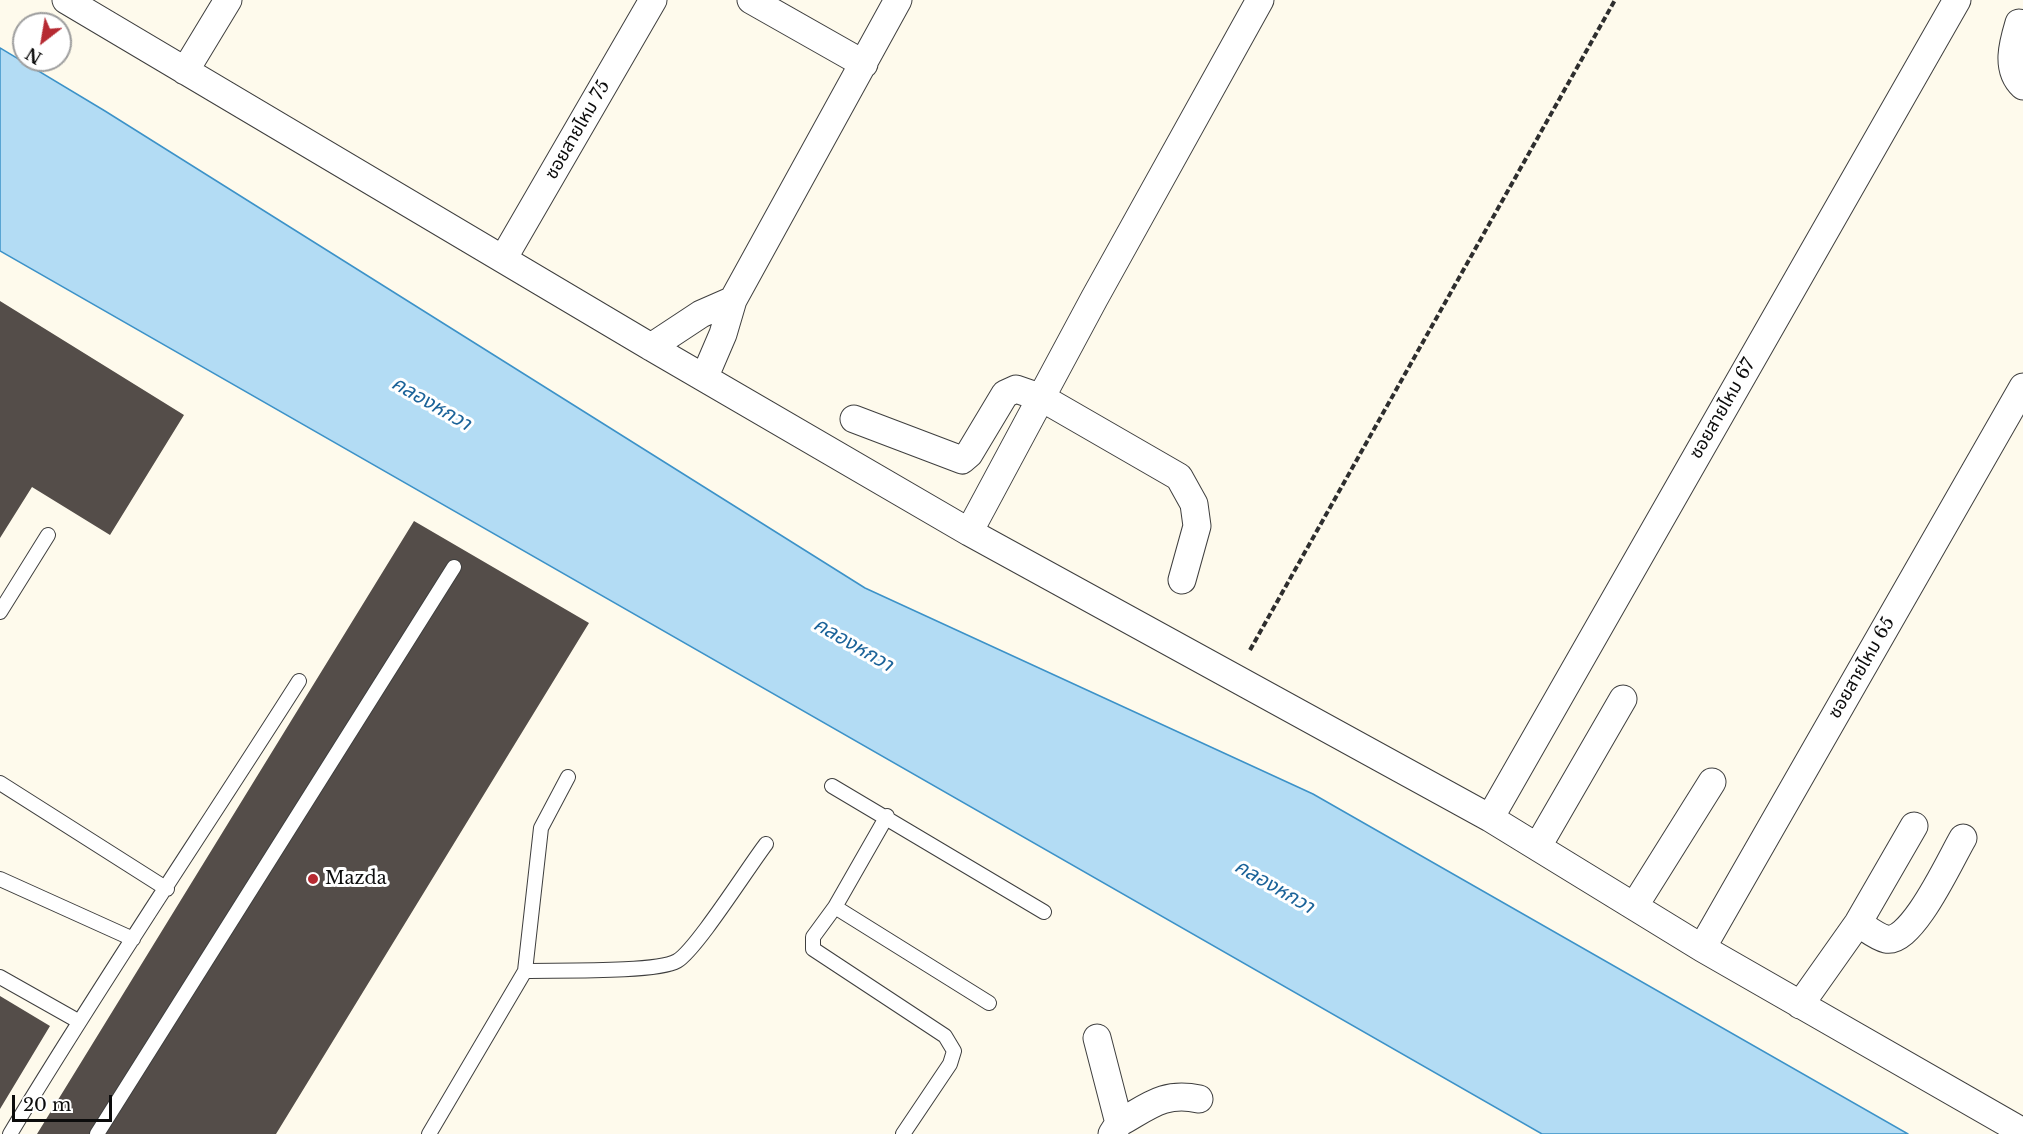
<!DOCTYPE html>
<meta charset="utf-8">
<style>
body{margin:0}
#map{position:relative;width:2023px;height:1134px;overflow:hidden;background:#fefaec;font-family:"Libre Baskerville",serif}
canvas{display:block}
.north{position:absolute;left:12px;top:12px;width:60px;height:60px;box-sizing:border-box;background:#fff;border:2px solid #9e9e9e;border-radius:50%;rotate:211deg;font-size:16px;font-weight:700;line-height:24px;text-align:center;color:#0c0c0c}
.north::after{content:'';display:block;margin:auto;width:21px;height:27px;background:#b62a32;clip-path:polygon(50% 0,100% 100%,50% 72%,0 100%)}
.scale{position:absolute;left:12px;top:1095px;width:100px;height:27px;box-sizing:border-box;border:3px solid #0c0c0c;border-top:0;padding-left:8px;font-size:18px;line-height:21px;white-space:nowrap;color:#0c0c0c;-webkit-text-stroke:4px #fff;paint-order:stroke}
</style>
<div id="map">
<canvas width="2023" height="1134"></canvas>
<div class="north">N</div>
<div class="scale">20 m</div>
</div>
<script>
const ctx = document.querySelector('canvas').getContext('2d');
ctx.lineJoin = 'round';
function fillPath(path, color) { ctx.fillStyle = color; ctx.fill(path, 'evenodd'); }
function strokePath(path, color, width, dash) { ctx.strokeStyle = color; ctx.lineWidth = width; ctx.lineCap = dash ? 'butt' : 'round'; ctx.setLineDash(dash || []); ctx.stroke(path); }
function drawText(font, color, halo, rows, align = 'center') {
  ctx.font = font + ' "Libre Baskerville","Noto Sans Thai",serif'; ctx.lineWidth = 6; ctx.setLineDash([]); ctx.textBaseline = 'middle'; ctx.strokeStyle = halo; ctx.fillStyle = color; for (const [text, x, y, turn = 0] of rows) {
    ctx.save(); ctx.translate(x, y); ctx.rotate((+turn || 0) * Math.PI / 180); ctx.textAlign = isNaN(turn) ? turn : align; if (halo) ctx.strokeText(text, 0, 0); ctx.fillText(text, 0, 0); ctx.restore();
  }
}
const water = new Path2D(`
 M 0,48 L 105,111 L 865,588 L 1313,794 L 1908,1134 L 1542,1134 L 0,251 Z`);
fillPath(water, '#b3dcf4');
strokePath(water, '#3c92c8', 1.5);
fillPath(new Path2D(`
 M 0,301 L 184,415 L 110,535 L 32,487 L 0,538 Z
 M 414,521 L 589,623 L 276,1134 L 37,1134 Z
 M 0,996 L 50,1026 L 0,1109 Z`), '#544d49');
const lane = new Path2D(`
 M 0,612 L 48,535
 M 0,783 L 167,889
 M 832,786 L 1044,912
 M 887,816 L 835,907 L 813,937 L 813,949 L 945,1036 L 954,1051 L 950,1064 L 903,1134
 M 0,879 L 133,939
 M 835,907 L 989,1003
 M 525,971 C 554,970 656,973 677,961 C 696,950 749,866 766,844
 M 0,977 L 78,1021
 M 10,1134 C 102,981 203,832 299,681
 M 97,1134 L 454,567
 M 429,1134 L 525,971 L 541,828 L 568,777`);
const street = new Path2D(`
 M 66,0 L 651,347 L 969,532 L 1490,818 L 1702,948 L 2023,1132
 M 751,0 L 864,64
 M 2019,23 C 2013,43 2005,69 2023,86
 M 185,71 L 228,0
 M 503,259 L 653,0
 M 651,347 L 701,314 L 733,300
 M 705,376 L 723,334 L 733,300 L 898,0
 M 854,419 L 962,460 L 969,454 L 1005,394 L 1016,389 L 1042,398 L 1179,477 L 1194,504 L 1197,526 L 1182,580
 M 969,532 L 1094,299 L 1260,0
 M 1490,818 L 1957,0
 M 1538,846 L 1623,699
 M 1635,905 L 1712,782
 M 1858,923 C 1866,928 1877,937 1886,939 C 1912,945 1951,858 1963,838
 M 1702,948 L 2023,387
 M 1800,1005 L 1858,923 L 1914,826
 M 1097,1038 L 1119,1123 L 1112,1134
 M 1119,1123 C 1148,1107 1164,1091 1199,1099`);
strokePath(lane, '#3f3f3f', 16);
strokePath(street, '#3f3f3f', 29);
strokePath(new Path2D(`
 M 1250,650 L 1615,0`), '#2e2e2e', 4, [6, 3]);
strokePath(lane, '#fff', 14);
strokePath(street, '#fff', 27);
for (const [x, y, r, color] of [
 [313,879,6,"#b62a32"]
]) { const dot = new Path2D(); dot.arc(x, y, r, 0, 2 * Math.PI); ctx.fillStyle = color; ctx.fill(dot); strokePath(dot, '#fff', 2); }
drawText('18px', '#0c0c0c', '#fff', [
 ["ซอยสายไหม 75",578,130,-60],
 ["ซอยสายไหม 67",1723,409,-60],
 ["ซอยสายไหม 65",1862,668,-60]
]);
drawText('18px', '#0c0c0c', '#fff', [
 ["Mazda",325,879]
], 'left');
drawText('italic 20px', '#1b6399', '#fff', [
 ["คลองหกวา",431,404,30],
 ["คลองหกวา",853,645,30],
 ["คลองหกวา",1274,887,30]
]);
</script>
